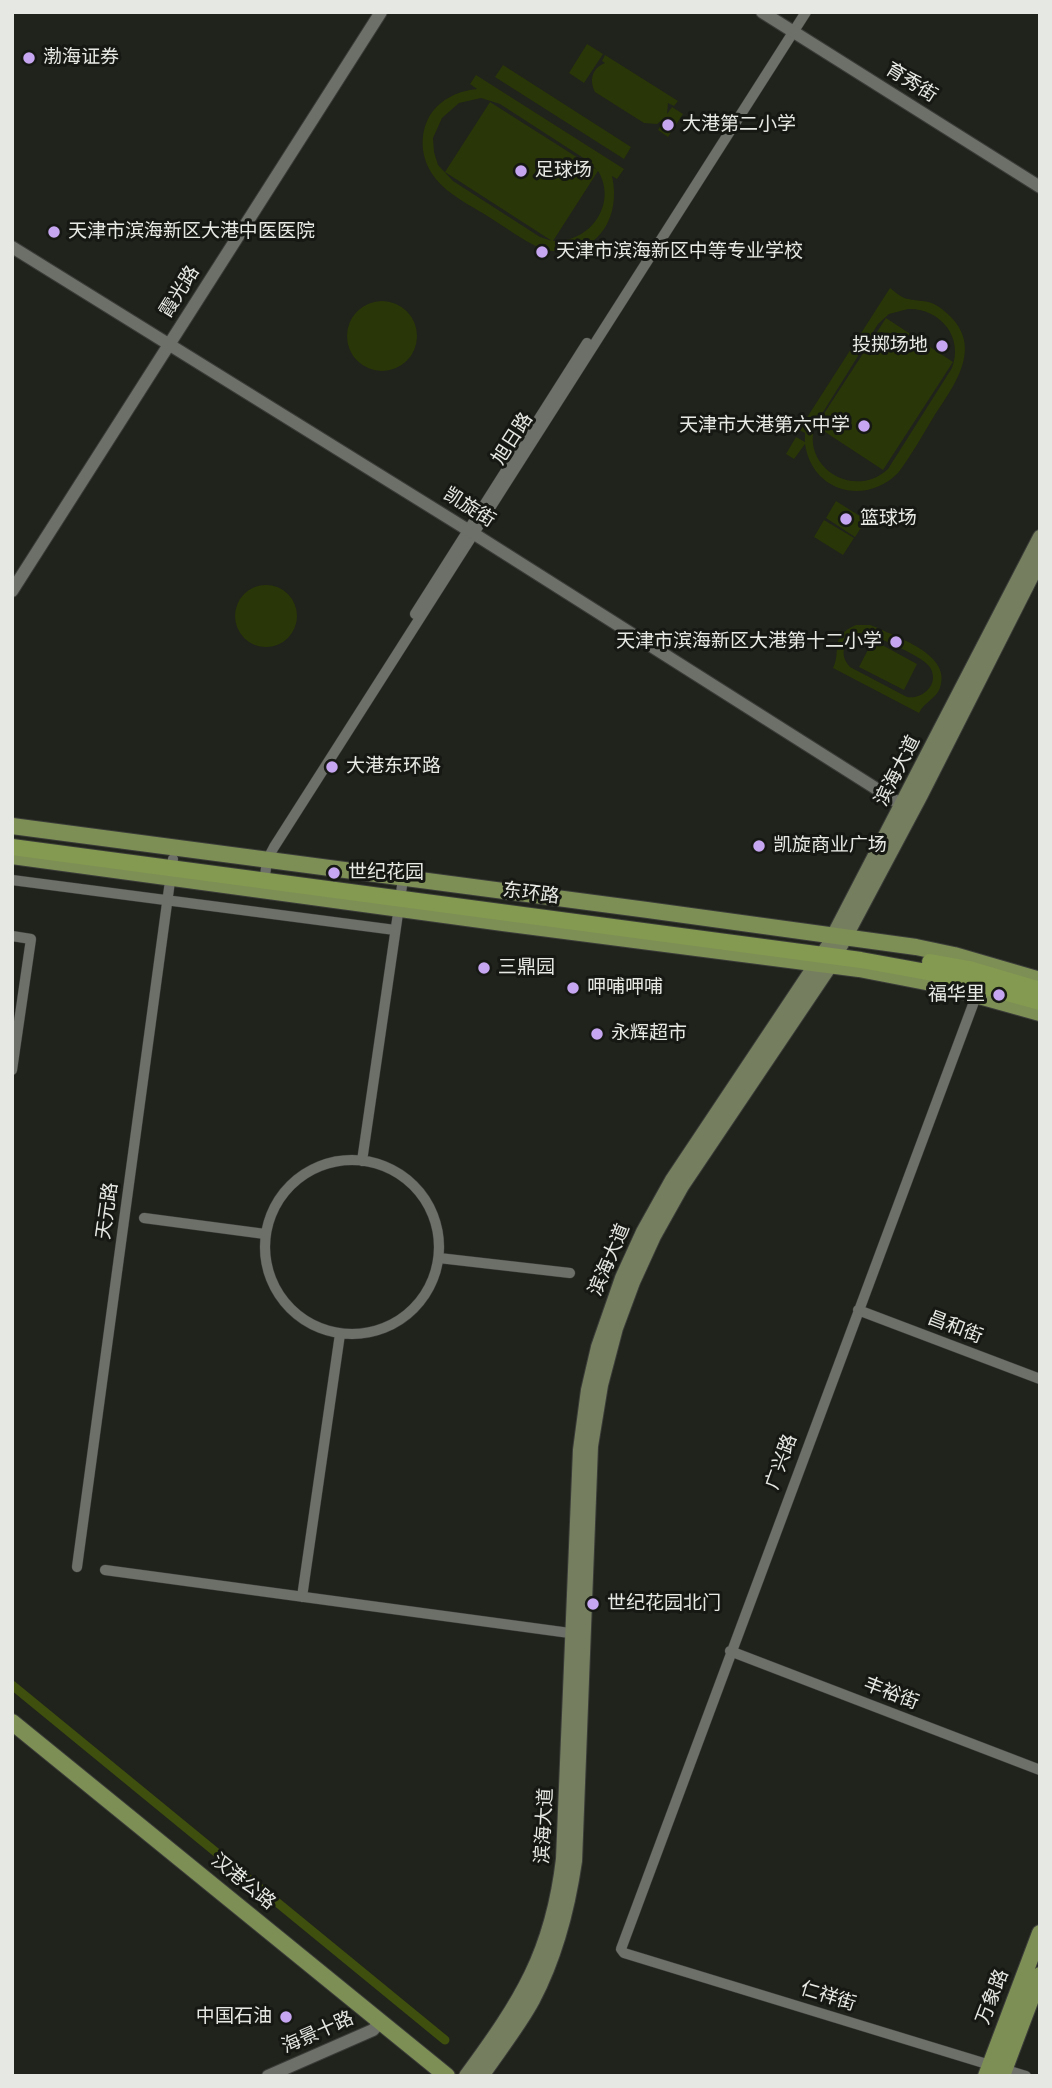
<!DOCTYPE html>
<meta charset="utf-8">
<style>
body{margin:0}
#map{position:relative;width:1052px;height:2088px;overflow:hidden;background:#20221c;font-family:"Archivo Narrow",sans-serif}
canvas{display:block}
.frame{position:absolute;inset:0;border:14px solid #e6e8e4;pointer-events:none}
</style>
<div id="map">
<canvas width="1052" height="2088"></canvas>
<div class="frame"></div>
</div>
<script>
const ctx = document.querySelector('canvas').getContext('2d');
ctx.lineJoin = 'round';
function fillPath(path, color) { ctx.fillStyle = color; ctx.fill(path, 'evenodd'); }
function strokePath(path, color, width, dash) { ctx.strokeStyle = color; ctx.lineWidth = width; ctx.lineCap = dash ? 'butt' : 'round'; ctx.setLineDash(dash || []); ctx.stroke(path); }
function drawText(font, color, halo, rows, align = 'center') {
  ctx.font = font + ' "Archivo Narrow","Noto Sans SC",sans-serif'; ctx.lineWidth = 6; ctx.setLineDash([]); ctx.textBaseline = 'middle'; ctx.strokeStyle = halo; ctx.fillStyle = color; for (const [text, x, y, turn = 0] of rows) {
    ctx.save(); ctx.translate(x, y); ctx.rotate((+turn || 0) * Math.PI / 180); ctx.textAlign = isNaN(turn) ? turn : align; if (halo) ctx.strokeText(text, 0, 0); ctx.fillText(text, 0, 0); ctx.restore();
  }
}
fillPath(new Path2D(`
 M 587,44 L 603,54 L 584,83 L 569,73 Z
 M 605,55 L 678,101 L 674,106 L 668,103 L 667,114 L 672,107 L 683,114 L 668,137 L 658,130 L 665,118 L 657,124 L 644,123 L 595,92 C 589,80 592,68 605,63 L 602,61 Z
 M 503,65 L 631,147 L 624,159 L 495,77 Z
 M 476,75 L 624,169 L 617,179 L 612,176 C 623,224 589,264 540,248 C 522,240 505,227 489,217 C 462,200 428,186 423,150 C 422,139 423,129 428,119 C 438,100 457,91 477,89 L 470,84 ZM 481,98 L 500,104 L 588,161 L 597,170 L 490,102 L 445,172 L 552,241 L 540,237 L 453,181 L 438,165 L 434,152 L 433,138 L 442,118 L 459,103 ZM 598,171 C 618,204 590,243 553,241 Z
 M 890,288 C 895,292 902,298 908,299 C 923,302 930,299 943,310 C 987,344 955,384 933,418 C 922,436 911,456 898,473 C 865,506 812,492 805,444 L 794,459 L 786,454 L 796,437 L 805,442 L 805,433 L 799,430 ZM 908,309 C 940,308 964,337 952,368 L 888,469 C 855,500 801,468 815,425 L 878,324 L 889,314 Z
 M347 336a35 35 0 1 1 70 0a35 35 0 1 1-70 0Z
 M 886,318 L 953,362 L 883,470 L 816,426 Z
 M 836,501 L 866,520 L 855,537 L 826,518 Z
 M 824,520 L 854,538 L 843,555 L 814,537 Z
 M235 616a31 31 0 1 1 62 0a31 31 0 1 1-62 0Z
 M 856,625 L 870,625 L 878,628 C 900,639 952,655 940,688 C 936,699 924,702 919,713 L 833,668 C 842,650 828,637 856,625 ZM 859,633 C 871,633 922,656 929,666 C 941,682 924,700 907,697 L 850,667 C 838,654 844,640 859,633 Z
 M 873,640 L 917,664 L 904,690 L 859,667 Z`), '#293607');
strokePath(new Path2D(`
 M 12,1685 L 445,2040`), '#3e4f0e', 9);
const minor = new Path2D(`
 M 415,614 L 587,343
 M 12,880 L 395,930
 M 264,884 L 267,860 L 274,847 L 806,12
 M 12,936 L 31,939 L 12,1070
 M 978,991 L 621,1949 L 624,1953 L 1026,2076
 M265 1247a87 87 0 1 1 174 0a87 87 0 1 1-174 0Z
 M 362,1161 L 403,879
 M 144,1218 L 265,1234
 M 439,1258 L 570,1273
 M 858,1310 L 1040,1379
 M 77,1567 L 173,859
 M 105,1570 L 577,1634
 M 302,1597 L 340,1334
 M 730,1651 L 1040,1770`);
const tertiary = new Path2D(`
 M 762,12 L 1040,187
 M 12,247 L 468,530 L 902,805
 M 12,591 L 381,12
 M 268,2076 L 373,2030 L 381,2021`);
const secondary = new Path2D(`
 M 466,2076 C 521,2001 552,1953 563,1859 L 580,1450 L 588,1390 L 598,1347 L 622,1278 L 643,1232 L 672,1180 L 828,946 L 1040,537
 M 482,2076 C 499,2051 519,2026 533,2000 C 556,1956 568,1909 575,1861 L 591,1446 L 601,1385 L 616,1328 L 633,1282 L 654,1236 L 682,1186 L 830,966 L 921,795 L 1040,560`);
const primary = new Path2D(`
 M 12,826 C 313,867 615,904 916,947 L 954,955 L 1040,980
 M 12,856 L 503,923 L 859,969 L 936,984 L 1040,1013
 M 12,1722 L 447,2076
 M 986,2076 L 1040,1933
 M 1002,2076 L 1040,1975`);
const trunk = new Path2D(`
 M 12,847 L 861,960 L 938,974 L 1040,1002
 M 930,962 L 969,969 L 1040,990`);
strokePath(minor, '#3a3c38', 11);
strokePath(tertiary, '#3a3c38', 14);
strokePath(secondary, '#3a3c38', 16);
strokePath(primary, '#3a3c38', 18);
strokePath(trunk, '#3a3c38', 18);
strokePath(minor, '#6d6f69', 10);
strokePath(tertiary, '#6d6f69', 12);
strokePath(secondary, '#757f5f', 14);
strokePath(primary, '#7e8f56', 16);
strokePath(trunk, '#849a50', 16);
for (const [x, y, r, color] of [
 [29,58,7,"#c6a6f0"],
 [668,125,7,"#c6a6f0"],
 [521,171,7,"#c6a6f0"],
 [54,232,7,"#c6a6f0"],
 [542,252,7,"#c6a6f0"],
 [942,346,7,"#c6a6f0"],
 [864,426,7,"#c6a6f0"],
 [846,519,7,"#c6a6f0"],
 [896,642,7,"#c6a6f0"],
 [332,767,7,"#c6a6f0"],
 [759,846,7,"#c6a6f0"],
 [334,873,7,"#c6a6f0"],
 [484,968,7,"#c6a6f0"],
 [573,988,7,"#c6a6f0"],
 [999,995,7,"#c6a6f0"],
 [597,1034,7,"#c6a6f0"],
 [593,1604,7,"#c6a6f0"],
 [286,2017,7,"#c6a6f0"]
]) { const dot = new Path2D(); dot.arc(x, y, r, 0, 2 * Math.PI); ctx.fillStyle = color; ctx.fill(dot); strokePath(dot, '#161813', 2.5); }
drawText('19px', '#e6e8e4', '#161813', [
 ["渤海证券",43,58],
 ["大港第二小学",682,125],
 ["足球场",535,171],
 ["天津市滨海新区大港中医医院",68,232],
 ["天津市滨海新区中等专业学校",556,252],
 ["投掷场地",928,346,"right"],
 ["天津市大港第六中学",850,426,"right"],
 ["篮球场",860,519],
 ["天津市滨海新区大港第十二小学",882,642,"right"],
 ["大港东环路",346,767],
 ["凯旋商业广场",773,846],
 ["世纪花园",348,873],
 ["三鼎园",498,968],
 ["呷哺呷哺",587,988],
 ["福华里",985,995,"right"],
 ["永辉超市",611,1034],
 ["世纪花园北门",607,1604],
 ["中国石油",272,2017,"right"]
], 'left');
drawText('19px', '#e6e8e4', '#161813', [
 ["育秀街",911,83,32],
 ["霞光路",180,292,-58],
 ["旭日路",513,439,-57],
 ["凯旋街",469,508,32],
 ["滨海大道",898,771,-63],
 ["东环路",531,894,7],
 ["天元路",108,1211,-82],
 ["滨海大道",610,1260,-67],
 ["昌和街",955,1328,21],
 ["广兴路",782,1462,-70],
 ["丰裕街",891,1694,21],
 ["滨海大道",545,1826,-87],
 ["汉港公路",243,1882,39],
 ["仁祥街",828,1997,17],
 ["万象路",993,1997,-69],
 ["海景十路",318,2033,-24]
]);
</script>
